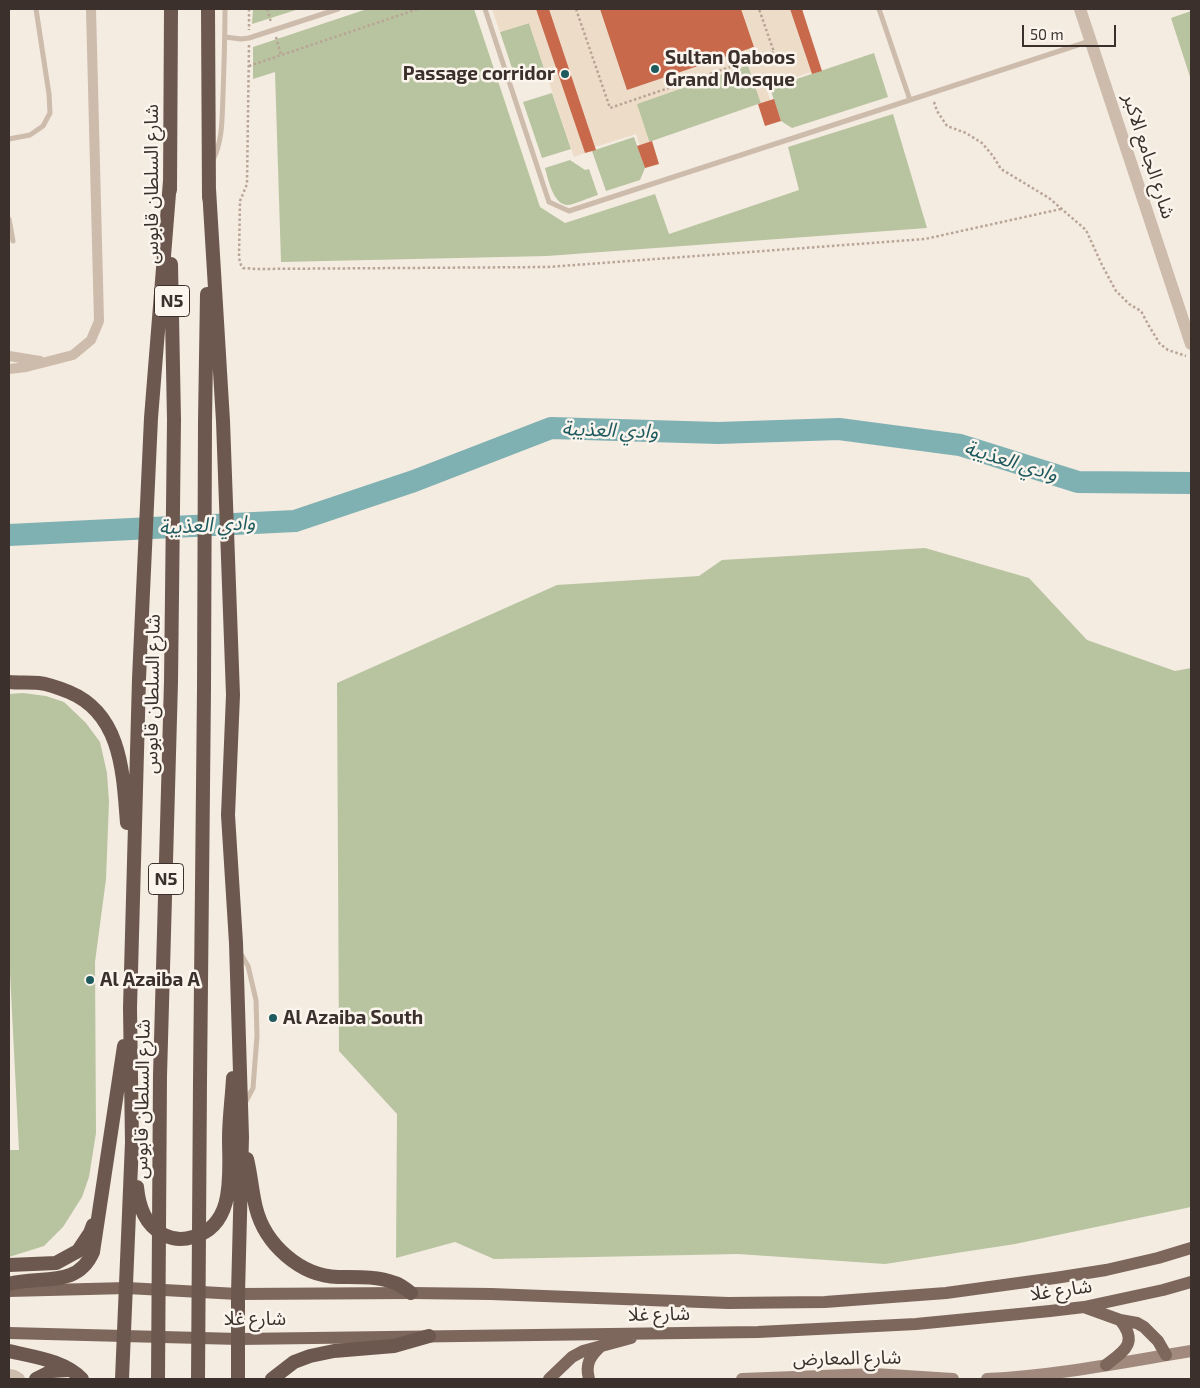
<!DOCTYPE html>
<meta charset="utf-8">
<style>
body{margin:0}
#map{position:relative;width:1200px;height:1388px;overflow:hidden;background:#f4ebe1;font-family:"Exo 2",sans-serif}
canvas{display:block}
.frame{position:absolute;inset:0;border:10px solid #3b302b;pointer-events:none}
.scale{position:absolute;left:1022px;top:25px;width:94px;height:22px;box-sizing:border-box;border:2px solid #3b302b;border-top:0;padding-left:6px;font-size:15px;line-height:18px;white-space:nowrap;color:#3b302b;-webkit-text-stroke:4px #fbf5ee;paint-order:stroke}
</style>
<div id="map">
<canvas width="1200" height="1388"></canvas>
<div class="frame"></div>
<div class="scale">50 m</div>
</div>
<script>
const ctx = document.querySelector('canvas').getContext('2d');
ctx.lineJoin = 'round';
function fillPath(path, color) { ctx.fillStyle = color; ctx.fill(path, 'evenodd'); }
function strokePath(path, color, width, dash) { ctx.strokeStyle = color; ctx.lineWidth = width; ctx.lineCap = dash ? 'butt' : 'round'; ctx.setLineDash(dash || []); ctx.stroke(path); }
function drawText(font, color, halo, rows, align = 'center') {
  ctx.font = font + ' "Exo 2","Noto Sans Arabic",sans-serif'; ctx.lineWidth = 5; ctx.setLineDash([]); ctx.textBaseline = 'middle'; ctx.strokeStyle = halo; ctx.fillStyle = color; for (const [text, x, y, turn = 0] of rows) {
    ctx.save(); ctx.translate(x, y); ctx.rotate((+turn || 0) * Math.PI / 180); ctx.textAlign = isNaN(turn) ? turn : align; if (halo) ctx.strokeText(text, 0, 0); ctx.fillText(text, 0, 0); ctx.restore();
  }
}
fillPath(new Path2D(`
 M 253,9 L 299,9 L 252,24 Z
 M 367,9 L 474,9 L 540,207 L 565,223 L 655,194 L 669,234 L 799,190 L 788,147 L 893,114 L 927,228 L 547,256 L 281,262 L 275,72 L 253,79 L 253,47 Z
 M 1191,11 L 1191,80 L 1171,18 Z
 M 529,23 L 544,68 L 515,77 L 500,32 Z
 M 874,53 L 888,97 L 792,128 L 781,121 L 770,88 Z
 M 748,65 L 761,103 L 649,142 L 636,104 Z
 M 552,93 L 571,149 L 542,158 L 523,102 Z
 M 634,137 L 645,168 L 640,180 L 606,191 L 592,151 Z
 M 570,160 L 585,170 L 589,169 L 598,195 C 590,197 574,205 567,205 C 553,204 548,179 545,168 Z
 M 925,548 L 1029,578 L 1087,640 L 1175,671 L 1191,668 L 1191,1207 L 1015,1244 L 885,1264 L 738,1254 L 494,1259 L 455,1242 L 396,1258 L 397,1114 L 339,1051 L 337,683 L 557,585 L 699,576 L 722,560 Z
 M 23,693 L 46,696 L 64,702 L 86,723 L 100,742 L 107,773 L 109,802 L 106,879 L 95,962 L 96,1133 L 89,1177 L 82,1197 L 63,1227 L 44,1246 L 9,1257 L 9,1150 L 19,1150 L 9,953 L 9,694 Z`), '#b8c4a0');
fillPath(new Path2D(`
 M 492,9 L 537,9 L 585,153 L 574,157 L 529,23 L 500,32 Z
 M 549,9 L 790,9 L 811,72 L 766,87 L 777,121 L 761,103 L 748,65 L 637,104 L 656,162 L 646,165 L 636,134 L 595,147 Z`), '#ecdcc8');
strokePath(new Path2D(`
 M 9,535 L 295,521 L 414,481 L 551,428 L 718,433 L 839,429 L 960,445 L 1078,482 L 1191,483`), '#7fb0b2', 22);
fillPath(new Path2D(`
 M 536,9 L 549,9 L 596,150 L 585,153 Z
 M 600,9 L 741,9 L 754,47 L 627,90 Z
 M 790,9 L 802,9 L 822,71 L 812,74 Z
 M 774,99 L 781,121 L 765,126 L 758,104 Z
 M 652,141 L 659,164 L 645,168 L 637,146 Z`), '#c8694b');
strokePath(new Path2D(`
 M 249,9 L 249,30
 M 267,9 L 271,22
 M 576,9 L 610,108 L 774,52 L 759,9
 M 276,37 L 281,55
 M 249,45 L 247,184 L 240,201 L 239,258 L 241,265 L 243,268 L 256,269 L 548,267 L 925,239 L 1061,209
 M 249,66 L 418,9
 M 934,102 L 937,111 L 947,126 L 966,133 L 982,143 L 993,156 L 1001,169 L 1049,198 L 1086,230 L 1102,265 L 1116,291 L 1129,304 L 1141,311 L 1149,326 L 1160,344 L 1168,350 L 1186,356`), '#b9a596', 2.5, [2.5, 2.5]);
strokePath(new Path2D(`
 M 485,9 L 549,202 L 569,211 L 910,100
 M 879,9 L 910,100 L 1090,41
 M 225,37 L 241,39 L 249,38 L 338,9
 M 9,139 L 30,135 L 43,126 L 50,113 L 49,94 L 36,9
 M 213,160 C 223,140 222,117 223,95 C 224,66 225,37 225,9
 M 9,219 L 13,241
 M 241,954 L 248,966 L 256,1000 L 257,1036 L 253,1088 L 245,1103`), '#cdbbac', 5);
strokePath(new Path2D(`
 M 9,356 L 40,361
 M 9,369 L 26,367 L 73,355 L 91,340 L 99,321 L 91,9`), '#cdbbac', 10);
strokePath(new Path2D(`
 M 1080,9 L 1191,344
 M 9,1375 L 14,1376 L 19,1379`), '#cdbbac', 12);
strokePath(new Path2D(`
 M 742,1379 L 874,1374 L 953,1379
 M 987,1379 C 1055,1376 1124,1362 1191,1351`), '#a18a7d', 12);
strokePath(new Path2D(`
 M 9,1291 L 127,1288 L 238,1294 L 411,1293 L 491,1294 L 728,1303 L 825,1302 L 946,1293 L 1055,1278 L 1106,1270 L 1158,1258 L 1191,1248
 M 1084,1307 L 1120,1320 L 1137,1323 L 1144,1327 L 1158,1341 L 1166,1355
 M 9,1333 L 239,1339 L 758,1332 L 916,1324 L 1050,1311 L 1084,1307 L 1163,1290 L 1191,1282
 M 1106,1365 C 1124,1351 1139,1343 1120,1320
 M 549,1379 L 572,1357 L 583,1351 L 631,1338
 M 589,1379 C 585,1364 590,1356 601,1346`), '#7d675c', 12);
strokePath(new Path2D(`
 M 208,9 L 209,198
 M 209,189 L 223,421 L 233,695 L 228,815 L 236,943 L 242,1137 L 238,1294 L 238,1379
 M 170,190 L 171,9
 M 9,682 C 19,683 29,682 39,683 C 49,684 59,688 69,692 C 122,714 123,774 127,823
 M 160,1076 L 171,682 L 174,420 L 171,264
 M 200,1081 L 204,689 L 205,421 L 207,294
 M 247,1159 C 251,1175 252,1192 256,1208 C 265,1244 300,1276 338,1277 C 357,1277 377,1276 395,1283 C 401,1285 406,1289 411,1293
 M 137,1187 C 139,1207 145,1225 164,1235 C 174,1240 183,1240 193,1237 C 236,1225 229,1173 229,1139 C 229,1118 232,1098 233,1078
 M 9,1265 L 56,1263 L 78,1251 L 90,1233 L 93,1225
 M 9,1284 C 40,1275 77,1289 93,1252 L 124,1046
 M 9,1351 C 33,1357 64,1360 82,1379
 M 36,1379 L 52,1371 L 68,1370
 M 122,1379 L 132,1142 L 130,1008 L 139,679 L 151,418 L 170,181
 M 272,1379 L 294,1362 L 310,1356 L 334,1351 L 394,1346 L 429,1336`), '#6c584f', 14);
strokePath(new Path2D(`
 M 158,1379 L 160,1076
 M 198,1379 L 200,1081`), '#6c584f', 14);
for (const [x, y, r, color] of [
 [655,69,5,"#1f5a5e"],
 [565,74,5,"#1f5a5e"],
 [90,980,5,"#1f5a5e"],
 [273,1018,5,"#1f5a5e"]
]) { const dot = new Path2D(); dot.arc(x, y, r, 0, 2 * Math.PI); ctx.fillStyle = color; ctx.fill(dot); strokePath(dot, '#fbf5ee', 2); }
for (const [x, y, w] of [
 [172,301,35],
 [166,879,35]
]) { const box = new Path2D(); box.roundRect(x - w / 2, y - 15.5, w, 31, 4); ctx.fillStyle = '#fbf5ee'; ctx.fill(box); strokePath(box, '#3b302b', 1); }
drawText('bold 18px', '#3b302b', null, [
 ["N5",172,301],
 ["N5",166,879]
]);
drawText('bold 19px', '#3b302b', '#fbf5ee', [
 ["Sultan Qaboos",665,58],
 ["Grand Mosque",665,80],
 ["Passage corridor",555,74,"right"],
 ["Al Azaiba A",100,980],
 ["Al Azaiba South",283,1018]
], 'left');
drawText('19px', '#3b302b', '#fbf5ee', [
 ["شارع الجامع الاكبر",1149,156,72],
 ["شارع السلطان قابوس",152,184,-90],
 ["شارع السلطان قابوس",152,694,-89],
 ["شارع السلطان قابوس",142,1099,-89],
 ["شارع غلا",1061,1290,-8],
 ["شارع غلا",659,1314,-1],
 ["شارع غلا",255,1319],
 ["شارع المعارض",847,1358,-1]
]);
drawText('italic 20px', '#1f5a5e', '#fbf5ee', [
 ["وادي العذيبة",610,430,2],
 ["وادي العذيبة",1011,461,17],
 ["وادي العذيبة",207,525,-3]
]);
</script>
